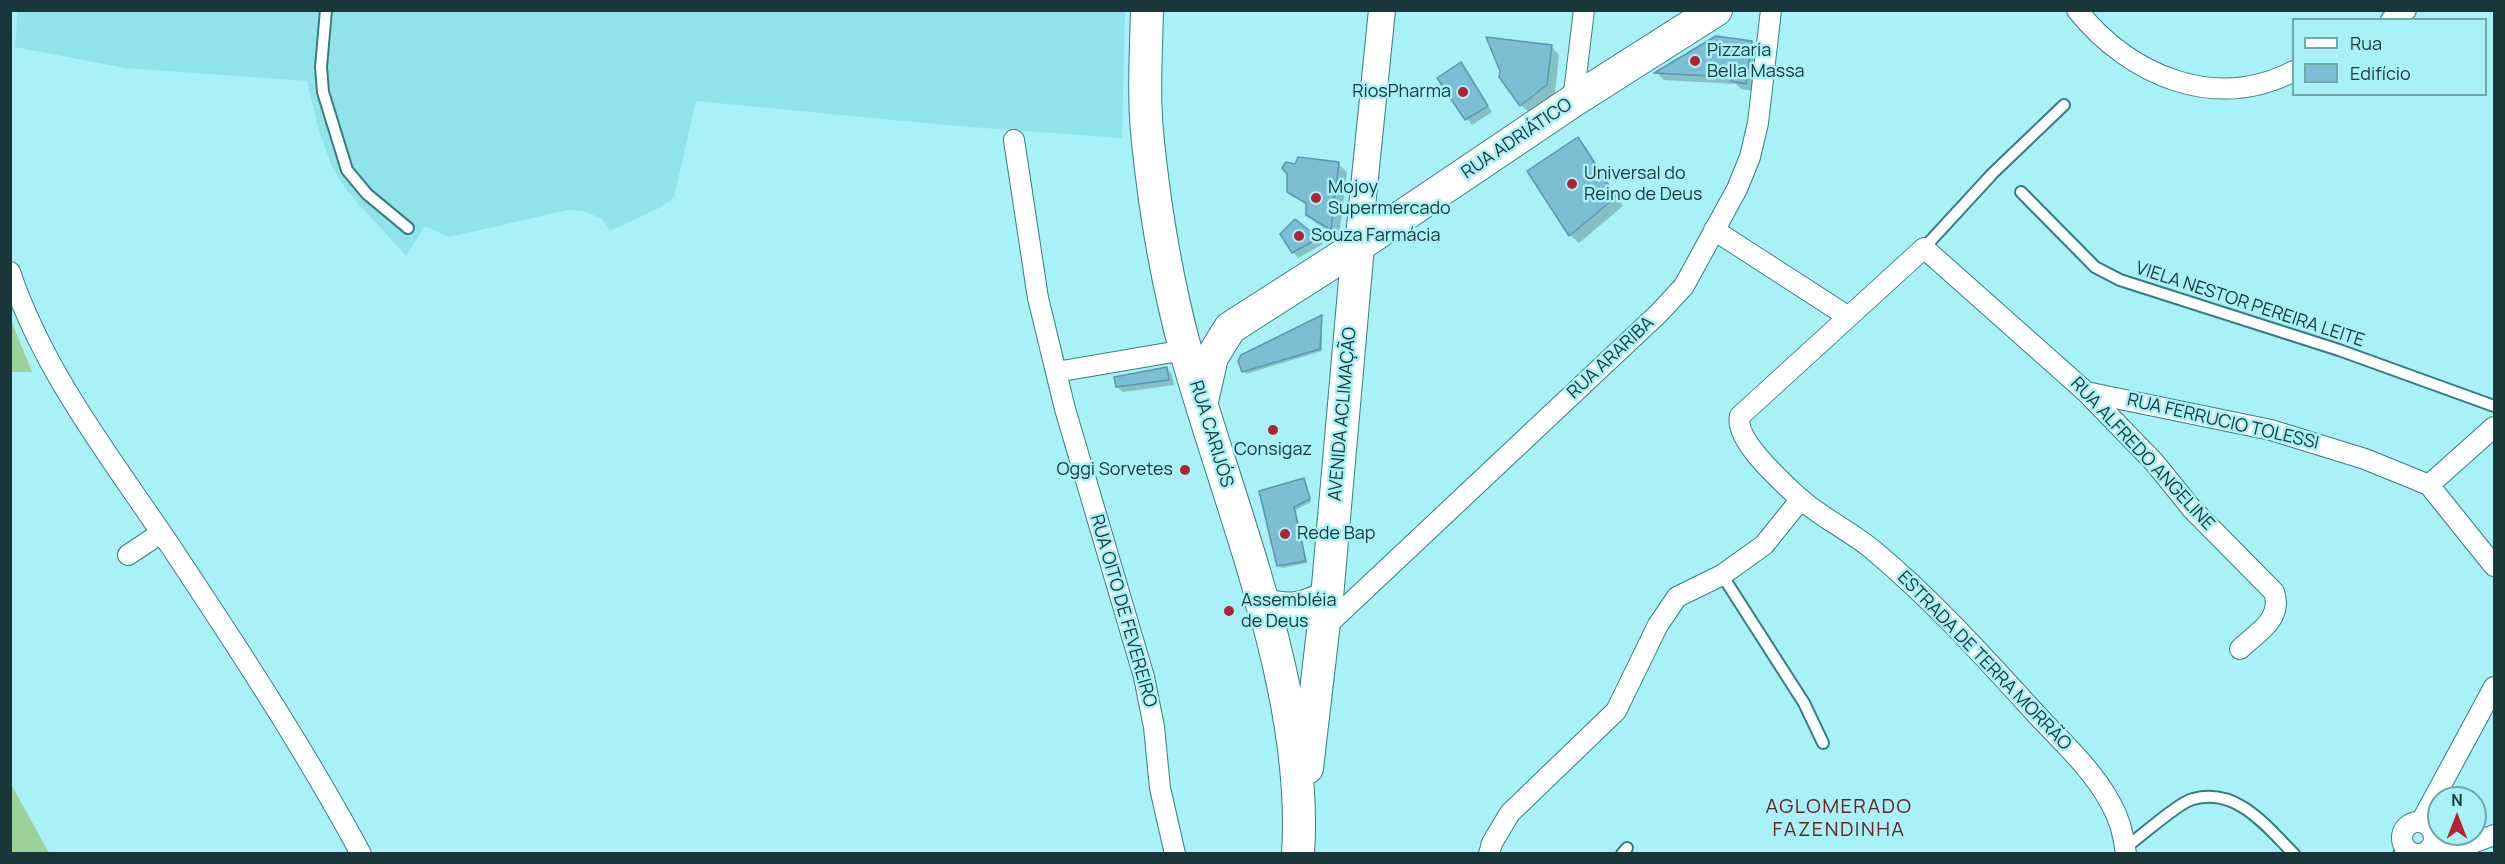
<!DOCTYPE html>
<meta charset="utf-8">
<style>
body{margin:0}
#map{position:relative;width:2505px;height:864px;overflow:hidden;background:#a8f1f7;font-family:Manrope,sans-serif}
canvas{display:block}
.frame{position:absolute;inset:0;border:12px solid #19373a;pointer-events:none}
.legend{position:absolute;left:2292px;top:18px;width:195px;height:78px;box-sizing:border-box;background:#a8f1f7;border:2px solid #6fa7ab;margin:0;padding:8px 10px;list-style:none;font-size:18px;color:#19373a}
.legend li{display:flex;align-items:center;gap:12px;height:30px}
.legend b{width:30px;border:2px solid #6fa7ab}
.north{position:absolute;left:2427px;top:786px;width:60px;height:60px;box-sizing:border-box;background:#a8f1f7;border:2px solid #6fa7ab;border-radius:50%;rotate:0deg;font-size:16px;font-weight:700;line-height:24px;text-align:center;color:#19373a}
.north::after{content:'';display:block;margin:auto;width:21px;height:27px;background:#b3222f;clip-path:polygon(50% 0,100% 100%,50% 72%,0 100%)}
</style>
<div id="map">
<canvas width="2505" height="864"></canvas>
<div class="frame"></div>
<ul class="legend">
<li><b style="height:8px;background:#fff"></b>Rua</li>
<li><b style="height:16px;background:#7ebed5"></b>Edifício</li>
</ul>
<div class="north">N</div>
</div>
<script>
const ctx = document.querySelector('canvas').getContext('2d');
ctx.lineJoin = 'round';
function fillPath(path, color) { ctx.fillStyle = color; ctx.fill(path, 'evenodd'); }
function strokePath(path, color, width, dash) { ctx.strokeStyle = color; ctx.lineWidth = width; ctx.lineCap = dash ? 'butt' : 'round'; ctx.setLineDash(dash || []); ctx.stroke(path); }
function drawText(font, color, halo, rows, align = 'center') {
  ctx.font = font + ' Manrope,sans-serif'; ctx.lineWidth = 5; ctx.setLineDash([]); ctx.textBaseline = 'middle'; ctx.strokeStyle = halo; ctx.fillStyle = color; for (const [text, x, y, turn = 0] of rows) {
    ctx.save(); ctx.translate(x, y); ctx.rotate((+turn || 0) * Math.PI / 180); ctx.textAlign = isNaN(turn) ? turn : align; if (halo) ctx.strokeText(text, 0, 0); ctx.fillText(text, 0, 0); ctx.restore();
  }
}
fillPath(new Path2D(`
 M 18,10 L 1125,11 L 1122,138 L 957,126 L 696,101 L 674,197 L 661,207 L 610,231 L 602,219 L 584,211 L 568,210 L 449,237 L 425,226 L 406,256 L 348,192 L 332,167 L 319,131 L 307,81 L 125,68 L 15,47 Z`), '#91e3ea');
fillPath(new Path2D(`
 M 11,320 L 32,372 L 11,372 Z
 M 11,784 L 49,853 L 11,853 Z`), '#9cd197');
fillPath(new Path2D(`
 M 1752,42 L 1760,51 L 1754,91 L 1741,89 L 1736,84 L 1664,80 L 1657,73 Z
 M 1551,46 L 1559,55 L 1555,93 L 1530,113 L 1521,105 Z
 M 1460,64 L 1492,112 L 1472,125 L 1439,79 Z
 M 1578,139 L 1586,147 L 1623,206 L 1579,243 L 1570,235 Z
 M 1338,164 L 1347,172 L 1339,237 L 1316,223 L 1308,214 L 1307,206 L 1296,199 L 1312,208 L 1313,206 L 1294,195 L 1294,198 L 1288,192 L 1296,166 Z
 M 1295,221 L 1323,244 L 1298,258 L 1293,252 Z
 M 1322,317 L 1322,351 L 1246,374 L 1243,371 Z
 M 1167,369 L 1172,374 L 1174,385 L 1123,392 L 1117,387 Z
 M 1304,480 L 1311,502 L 1296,510 L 1307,563 L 1281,568 L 1261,492 Z`), '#0003');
const building = new Path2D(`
 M 1716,36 L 1752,41 L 1746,84 L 1731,81 L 1731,77 L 1654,73 Z
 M 1486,37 L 1552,45 L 1547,85 L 1520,106 L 1499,77 L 1500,71 Z
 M 1461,62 L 1488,106 L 1465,120 L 1437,78 Z
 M 1578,137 L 1616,197 L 1569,236 L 1527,171 Z
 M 1298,157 L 1339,162 L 1331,230 L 1306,215 L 1306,203 L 1287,192 L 1287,174 L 1282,168 L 1286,162 L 1295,164 Z
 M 1295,219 L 1319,238 L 1292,253 L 1280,234 Z
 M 1322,315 L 1320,349 L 1242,372 L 1238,361 L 1241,355 Z
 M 1167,367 L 1169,380 L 1116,387 L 1114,377 Z
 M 1304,478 L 1310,499 L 1294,507 L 1306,561 L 1277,566 L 1259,491 Z`);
fillPath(building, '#7ebed5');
strokePath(building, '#5998ae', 1.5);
const service = new Path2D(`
 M 326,10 L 321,67 L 323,92 L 347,170 L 367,194 L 408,228
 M 2021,192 L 2095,267 L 2120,280 L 2339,350 L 2494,406
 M 1924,248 L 1993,173 L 2064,105
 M 1722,575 L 1804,703 L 1823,743
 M 2125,848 C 2139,838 2179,802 2193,799 C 2237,787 2266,826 2294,854
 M 1622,854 L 1627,848
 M 2399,854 L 2408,850`);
const minor = new Path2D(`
 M 2077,10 C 2130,76 2215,112 2294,71
 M 2391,20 L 2406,10
 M 1573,101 L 1584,10
 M 1014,140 L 1038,298 L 1065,409 L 1144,677 L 1154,727 L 1160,788 L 1175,854
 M 1714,230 L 1847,316
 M 10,272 C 45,376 115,463 175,553 C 240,651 305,750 361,854
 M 1056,372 L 1185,350
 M 2086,392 L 2271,430 L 2365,459 L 2429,485 L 2494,566
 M 2429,485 L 2494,427
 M 128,555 L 161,533
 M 1324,628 L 1659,313 L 1684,286 L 1737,189 L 1750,157 L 1758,123 L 1771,10
 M 2421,822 L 2494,687
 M2402 838a16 16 0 1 1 32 0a16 16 0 1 1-32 0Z
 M 2427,851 L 2451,851 L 2494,835
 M 1489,854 L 1492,843 L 1510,813 L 1616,711 L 1658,625 L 1677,597 L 1722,575 L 1764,545 L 1801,499
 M 2126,854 C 2124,836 2119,817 2110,802 C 2091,768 2063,743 2037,715 C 1985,658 1933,600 1873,550 C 1849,530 1818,516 1796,495 C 1779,479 1734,439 1740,416 L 1924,248 L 2086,392 L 2154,462 L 2192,509 L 2274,592 C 2283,619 2258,632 2240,649`);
const tertiary = new Path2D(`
 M 1358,246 L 1382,10`);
const primary = new Path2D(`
 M 1147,10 C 1146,54 1143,99 1148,142 C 1155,210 1168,286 1186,352 C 1229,507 1309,691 1298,854
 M 1202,401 L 1212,357 L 1230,328 L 1358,246 L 1573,101 L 1716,10
 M 1262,605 C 1291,611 1301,610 1327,597
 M 1307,768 L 1327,597 L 1358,246`);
strokePath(service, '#347d83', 14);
strokePath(minor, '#347d83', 22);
strokePath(tertiary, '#347d83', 28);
strokePath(primary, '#347d83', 34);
strokePath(service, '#fff', 10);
strokePath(minor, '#fff', 20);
strokePath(tertiary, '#fff', 26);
strokePath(primary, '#fff', 32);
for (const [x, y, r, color] of [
 [1695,61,6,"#b3222f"],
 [1463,92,6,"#b3222f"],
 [1572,184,6,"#b3222f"],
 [1316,198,6,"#b3222f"],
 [1299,236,6,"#b3222f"],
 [1273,430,6,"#b3222f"],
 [1185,470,6,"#b3222f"],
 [1285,534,6,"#b3222f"],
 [1229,611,6,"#b3222f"]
]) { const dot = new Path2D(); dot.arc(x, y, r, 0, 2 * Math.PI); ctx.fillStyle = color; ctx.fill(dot); strokePath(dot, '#a8f1f7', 2); }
drawText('18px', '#19373a', '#a8f1f7', [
 ["Pizzaria",1707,51],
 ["Bella Massa",1707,72],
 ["RiosPharma",1451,92,"right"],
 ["Universal do",1584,174],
 ["Reino de Deus",1584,195],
 ["Mojoy",1328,188],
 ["Supermercado",1328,209],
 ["Souza Farmácia",1311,236],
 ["Consigaz",1273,450,"center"],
 ["Oggi Sorvetes",1173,470,"right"],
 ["Rede Bap",1297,534],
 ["Assembléia",1241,601],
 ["de Deus",1241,622]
], 'left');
drawText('18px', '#19373a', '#a8f1f7', [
 ["RUA ADRIÁTICO",1517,139,-34],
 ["VIELA NESTOR PEREIRA LEITE",2250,305,18],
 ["RUA ARARIBA",1611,358,-43],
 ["AVENIDA ACLIMAÇÃO",1343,414,-85],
 ["RUA FERRUCIO TOLESSI",2223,422,13],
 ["RUA CARIJÓS",1211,434,73],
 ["RUA ALFREDO ANGELINE",2142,454,47],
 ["RUA OITO DE FEVEREIRO",1123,611,74],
 ["ESTRADA DE TERRA MORRÃO",1984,661,46]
]);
ctx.letterSpacing = '1.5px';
drawText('20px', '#682224', '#a8f1f7', [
 ["AGLOMERADO",1839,807],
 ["FAZENDINHA",1839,830]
]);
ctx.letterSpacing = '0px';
</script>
